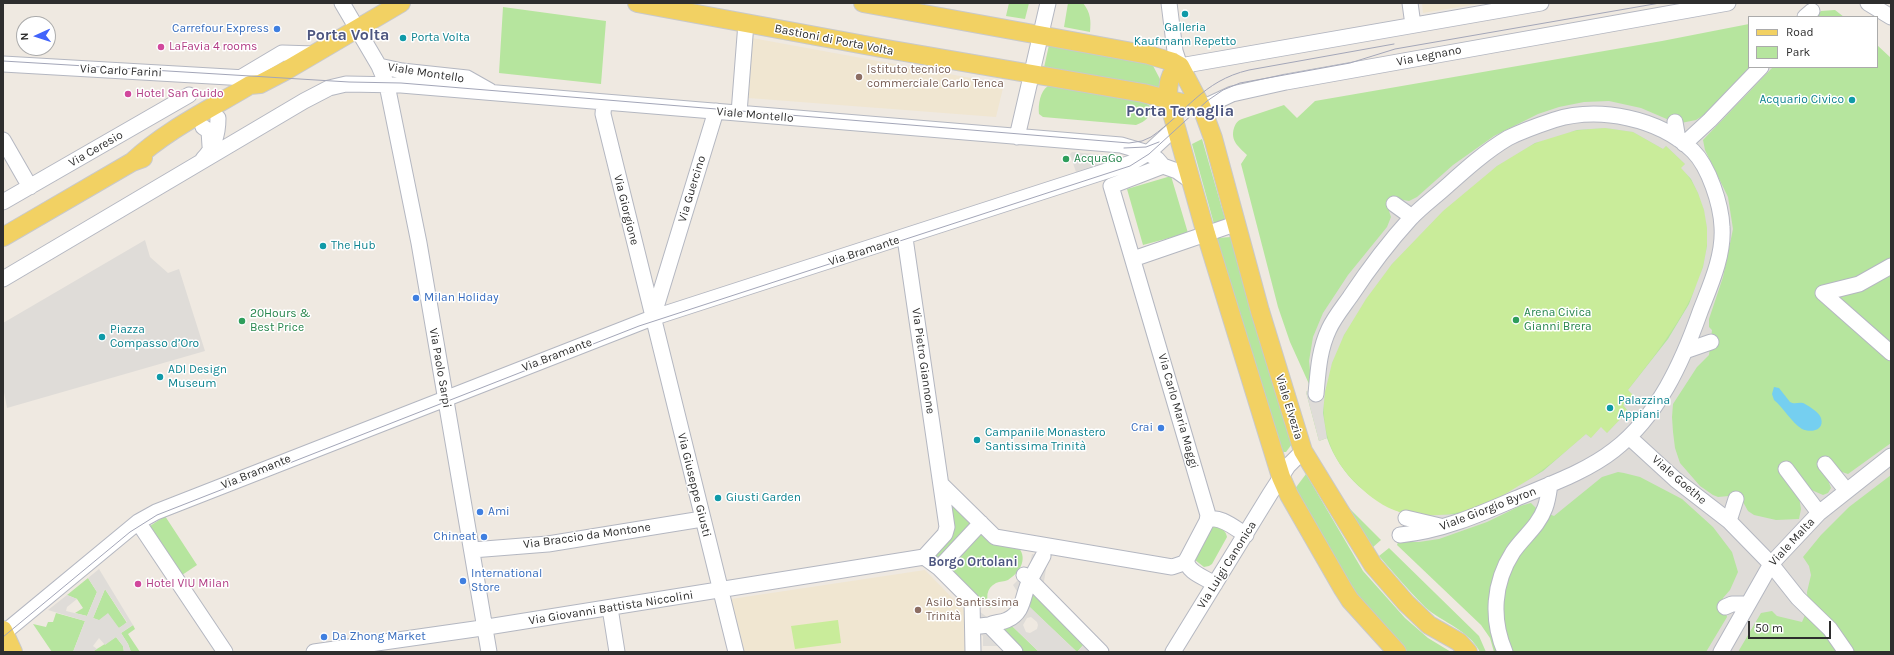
<!DOCTYPE html>
<meta charset="utf-8">
<style>
body{margin:0}
#map{position:relative;width:1894px;height:655px;overflow:hidden;background:#efe9e1;font-family:Karla,sans-serif}
canvas{display:block}
.frame{position:absolute;inset:0;border:4px solid #2e2e2e;pointer-events:none}
.legend{position:absolute;left:1748px;top:16px;width:130px;height:52px;box-sizing:border-box;background:#fff;border:1px solid #ababab;margin:0;padding:5px 7px;list-style:none;font-size:12px;color:#2e2e2e}
.legend li{display:flex;align-items:center;gap:8px;height:20px}
.legend b{width:20px;border:1px solid #ababab}
.north{position:absolute;left:16px;top:16px;width:40px;height:40px;box-sizing:border-box;background:#fff;border:1px solid #ababab;border-radius:50%;rotate:267deg;font-size:11px;font-weight:700;line-height:16px;text-align:center;color:#2e2e2e}
.north::after{content:'';display:block;margin:auto;width:14px;height:18px;background:#4264fb;clip-path:polygon(50% 0,100% 100%,50% 72%,0 100%)}
.scale{position:absolute;left:1748px;top:621px;width:83px;height:18px;box-sizing:border-box;border:2px solid #2e2e2e;border-top:0;padding-left:5px;font-size:12px;line-height:14px;white-space:nowrap;color:#2e2e2e;-webkit-text-stroke:3px #fff;paint-order:stroke}
</style>
<div id="map">
<canvas width="1894" height="655"></canvas>
<div class="frame"></div>
<ul class="legend">
<li><b style="height:5px;background:#f2d163"></b>Road</li>
<li><b style="height:11px;background:#b6e59e"></b>Park</li>
</ul>
<div class="north">N</div>
<div class="scale">50 m</div>
</div>
<script>
const ctx = document.querySelector('canvas').getContext('2d');
ctx.lineJoin = 'round';
function fillPath(path, color) { ctx.fillStyle = color; ctx.fill(path, 'evenodd'); }
function strokePath(path, color, width, dash) { ctx.strokeStyle = color; ctx.lineWidth = width; ctx.lineCap = dash ? 'butt' : 'round'; ctx.setLineDash(dash || []); ctx.stroke(path); }
function drawText(font, color, halo, rows, align = 'center') {
  ctx.font = font + ' Karla,sans-serif'; ctx.lineWidth = 3; ctx.setLineDash([]); ctx.textBaseline = 'middle'; ctx.strokeStyle = halo; ctx.fillStyle = color; for (const [text, x, y, turn = 0] of rows) {
    ctx.save(); ctx.translate(x, y); ctx.rotate((+turn || 0) * Math.PI / 180); ctx.textAlign = isNaN(turn) ? turn : align; if (halo) ctx.strokeText(text, 0, 0); ctx.fillText(text, 0, 0); ctx.restore();
  }
}
fillPath(new Path2D(`
 M 1422,3 L 1483,3 L 1423,13 Z
 M 752,38 L 1004,84 L 996,117 L 748,98 Z
 M 925,570 L 966,612 L 966,652 L 743,652 L 731,599 Z`), '#f0e6d1');
fillPath(new Path2D(`
 M 1009,3 L 1029,3 L 1025,19 L 1006,16 Z
 M 1068,3 L 1083,3 C 1091,13 1091,21 1090,32 L 1064,27 Z
 M 503,7 L 606,21 L 601,84 L 499,73 Z
 M 1835,10 L 1844,17 L 1816,17 L 1821,11 Z
 M 1749,24 L 1749,67 L 1877,67 L 1877,45 L 1891,58 L 1891,652 L 1494,652 L 1490,638 L 1481,625 L 1397,545 L 1408,515 C 1371,502 1340,476 1327,438 L 1319,441 L 1306,392 L 1309,390 L 1309,384 L 1290,342 L 1278,307 L 1241,164 L 1247,155 C 1239,147 1230,141 1234,128 C 1236,123 1237,121 1242,119 L 1284,105 L 1297,118 L 1315,101 L 1662,41 Z
 M 1049,45 L 1150,60 L 1161,81 L 1159,88 L 1043,72 Z
 M 1048,86 L 1144,102 L 1150,106 C 1151,117 1146,121 1136,125 L 1043,117 L 1039,114 C 1038,105 1040,91 1048,86 Z
 M 1202,139 L 1225,219 L 1214,224 L 1192,144 Z
 M 1171,176 L 1188,233 L 1143,245 L 1127,189 Z
 M 1231,237 L 1292,444 L 1286,452 L 1280,452 L 1217,238 Z
 M 1306,474 L 1363,571 L 1405,618 L 1428,638 L 1451,652 L 1406,652 L 1365,606 L 1348,583 L 1294,490 Z
 M 945,492 L 974,522 L 940,560 L 928,556 L 949,533 Z
 M 1347,506 L 1381,540 L 1372,548 Z
 M 165,516 L 197,565 L 179,577 L 147,528 Z
 M 1212,527 L 1216,526 C 1222,528 1226,531 1227,537 L 1212,564 L 1209,566 L 1204,567 L 1195,560 Z
 M 978,531 L 1019,548 C 1028,560 1019,573 1008,580 C 1004,582 1000,581 996,583 C 986,588 985,599 991,608 L 980,605 L 949,573 L 947,563 Z
 M 1389,548 L 1479,636 L 1486,652 L 1480,652 C 1469,630 1443,623 1425,607 C 1409,591 1394,573 1379,556 Z
 M 88,578 L 97,592 L 87,616 L 75,613 L 83,608 L 77,599 L 67,595 Z
 M 105,589 L 127,623 L 119,628 L 93,618 Z
 M 1031,589 L 1086,642 L 1077,652 L 1029,607 Z
 M 56,613 L 85,621 L 73,652 L 52,652 L 33,624 L 46,627 L 48,622 L 53,622 Z
 M 133,625 L 135,629 L 128,634 L 140,652 L 131,652 L 128,644 L 121,633 Z
 M 1011,625 L 1039,652 L 1023,652 L 997,626 Z
 M 116,637 L 123,646 L 124,652 L 92,652 Z`), '#b6e59e');
fillPath(new Path2D(`
 M 1605,128 L 1633,132 L 1663,149 L 1666,146 L 1685,164 L 1682,168 C 1745,245 1677,327 1628,390 L 1633,394 L 1623,405 L 1628,411 L 1607,433 L 1591,438 L 1586,434 C 1540,474 1489,517 1424,516 C 1408,515 1391,511 1377,501 C 1369,496 1363,490 1356,483 C 1331,459 1320,428 1325,392 C 1336,305 1457,181 1534,144 C 1556,133 1580,129 1605,128 Z
 M 838,620 L 841,643 L 795,649 L 791,626 Z`), '#c9ec9a');
fillPath(new Path2D(`
 M 1750,67 L 1773,67 L 1703,140 L 1705,150 L 1728,197 L 1733,229 L 1723,277 L 1709,319 L 1709,327 L 1712,330 L 1709,355 L 1697,367 L 1673,404 L 1672,417 L 1673,432 L 1675,448 L 1680,463 L 1700,486 L 1713,495 L 1718,497 L 1729,496 L 1743,502 L 1748,511 L 1754,515 L 1776,520 L 1799,519 L 1801,509 L 1799,497 L 1807,488 L 1823,495 L 1828,493 L 1831,488 L 1826,475 L 1839,471 L 1848,474 L 1891,443 L 1891,475 L 1849,507 L 1821,535 L 1803,557 L 1809,566 L 1811,575 L 1807,592 L 1808,608 L 1802,622 L 1777,616 L 1772,611 L 1761,613 L 1738,652 L 1706,652 L 1727,617 L 1723,598 L 1730,590 L 1738,572 L 1732,552 L 1713,527 L 1682,499 L 1640,477 L 1624,473 L 1618,472 L 1602,477 L 1554,516 L 1537,509 L 1531,503 L 1520,506 L 1487,522 L 1439,539 L 1419,542 L 1405,542 L 1398,540 L 1406,518 L 1420,516 L 1457,514 L 1497,499 L 1543,471 L 1586,434 L 1591,438 L 1601,427 L 1607,433 L 1628,411 L 1623,405 L 1633,395 L 1628,390 L 1668,339 L 1689,304 L 1703,267 L 1707,246 L 1707,228 L 1704,210 L 1698,193 L 1691,179 L 1681,168 L 1685,164 L 1666,146 L 1663,149 L 1633,132 L 1605,128 L 1577,130 L 1535,143 L 1520,152 L 1497,166 L 1443,211 L 1392,264 L 1366,299 L 1344,335 L 1332,363 L 1325,392 L 1323,413 L 1327,438 L 1319,441 L 1306,392 L 1309,390 L 1311,380 L 1309,361 L 1313,337 L 1323,313 L 1348,275 L 1387,227 L 1391,217 L 1389,211 L 1398,199 L 1409,201 L 1417,197 L 1453,165 L 1494,136 L 1538,114 L 1559,107 L 1584,102 L 1609,101 L 1641,108 L 1669,120 L 1681,123 L 1696,120 L 1710,111 Z
 M 1072,152 L 1131,157 L 1077,175 L 1070,154 Z
 M 145,240 L 150,257 L 168,273 L 179,269 L 205,351 L 7,408 L 3,387 L 3,323 Z
 M 1032,554 L 1048,556 L 1043,588 L 1091,647 L 1086,652 L 1039,652 L 1011,625 L 998,627 L 1023,652 L 1007,652 L 1001,646 L 983,646 L 983,636 L 976,630 L 976,609 L 987,617 L 1012,610 L 1018,593 L 1013,585 L 1029,569 ZM 1031,589 L 1086,642 L 1077,652 L 1030,607 ZM 1031,617 L 1037,622 L 1038,625 L 1037,629 L 1030,633 L 1026,632 L 1023,625 L 1027,618 Z
 M 99,569 L 133,625 L 121,633 L 128,644 L 131,652 L 124,652 L 123,646 L 116,637 L 105,645 L 99,638 L 93,646 L 97,649 L 92,652 L 73,652 L 85,621 L 48,610 L 67,595 L 77,599 L 67,607 L 66,611 L 87,616 L 97,592 L 88,578 ZM 105,589 L 127,622 L 119,628 L 108,613 L 99,620 L 93,618 Z`), '#dfdcd8');
fillPath(new Path2D(`
 M 1774,387 L 1779,388 L 1790,402 C 1795,405 1800,401 1805,404 C 1810,407 1819,412 1821,418 C 1825,431 1810,433 1802,429 C 1792,423 1783,407 1774,400 L 1772,394 Z`), '#75cff0');
const minor = new Path2D(`
 M 342,3 L 379,66 L 387,85 L 419,243 L 489,652
 M 1169,3 L 1175,51 L 1180,66 L 1541,3
 M 1410,3 L 1413,25
 M 1868,3 L 1891,17
 M 1805,17 L 1812,11
 M 3,64 L 263,79
 M 379,66 L 402,71 L 467,78 L 490,91
 M 240,78 L 282,53 L 315,54
 M 604,102 L 603,114 L 736,652
 M 1202,108 L 1232,94 L 1286,82 L 1728,3
 M 739,113 L 746,23
 M 1675,122 L 1678,139
 M 203,127 L 209,131 L 210,146
 M 1017,137 L 1048,3
 M 3,140 L 30,187
 M 1684,144 L 1710,120 L 1761,67
 M 203,159 C 214,148 218,134 218,118
 M 3,202 L 189,95
 M 1394,204 L 1412,217
 M 1133,259 L 1235,224
 M 3,279 L 304,101 L 329,88 L 346,84 L 401,85 L 1121,145 L 1148,153 L 1157,159 L 1163,166 L 1177,171 L 1191,181
 M 1823,293 L 1891,353
 M 1823,293 L 1859,284 L 1891,266
 M 653,317 L 716,111
 M 1685,351 L 1711,342
 M 1316,394 C 1318,372 1319,350 1329,329 C 1334,318 1343,307 1350,297 C 1368,270 1388,243 1410,219 C 1421,207 1435,197 1447,186 C 1466,169 1486,151 1508,138 C 1522,131 1539,125 1554,120 C 1599,106 1659,118 1693,151 C 1709,167 1721,204 1722,227 C 1724,256 1710,286 1700,312 C 1682,363 1658,416 1614,450 C 1586,472 1548,485 1515,499 C 1478,515 1441,531 1400,535
 M 1629,437 L 1676,480 L 1729,521 L 1771,564 L 1798,598 L 1830,629 L 1846,652
 M 1825,464 L 1846,490
 M 1786,469 L 1819,513
 M 941,484 L 995,537 L 1172,567 L 1184,563 L 1187,559 L 1207,521 L 1208,515 L 1111,186 L 1163,166
 M 1406,518 L 1440,526
 M 1207,521 C 1218,513 1236,529 1246,535
 M 1729,521 L 1736,499
 M 138,522 L 225,652
 M 472,550 L 548,544 L 702,519
 M 924,557 L 939,568 L 972,601 L 973,652
 M 1187,559 C 1185,572 1206,578 1215,584
 M 939,568 L 981,523
 M 1024,575 L 1030,580 L 1043,556
 M 1725,607 L 1732,604 L 1747,604
 M 610,608 L 617,652
 M 989,625 C 995,622 1001,623 1007,620 C 1025,612 1022,595 1030,580 L 1101,652
 M 980,626 L 989,625 L 1015,652
 M 5,632 L 138,522 L 156,512 L 652,318 L 1131,163 L 1148,153 L 1176,127
 M 314,652 L 475,629 L 924,557 L 945,534 L 947,527 L 905,238
 M 1173,652 L 1270,494 L 1288,466 L 1303,451
 M 1505,652 C 1491,619 1493,583 1513,552 C 1523,537 1538,527 1545,508 C 1548,500 1549,491 1550,484
 M 1721,652 L 1771,564 L 1819,513 L 1891,456`);
const major = new Path2D(`
 M 637,3 L 881,48 L 1143,93 L 1202,108
 M 863,3 L 1149,55 L 1173,62 L 1180,66 L 1202,108 L 1213,138 L 1260,311 L 1303,451 L 1373,565 L 1406,603 L 1429,625 L 1459,642 L 1468,652
 M 1180,66 C 1168,73 1168,86 1168,99 L 1206,234 L 1281,477 L 1289,495 L 1343,589 L 1350,600 L 1397,652
 M 132,162 C 166,130 210,109 250,85 L 260,84 L 287,70 L 401,3
 M 3,237 L 132,162 L 143,158
 M 3,630 L 13,652`);
strokePath(minor, '#b4b7c1', 17);
strokePath(major, '#c9c9c9', 20);
strokePath(minor, '#fff', 15);
strokePath(major, '#f2d163', 18);
strokePath(new Path2D(`
 M 3,61 L 349,82 L 401,83 L 1129,143 L 1142,141 L 1151,137 C 1187,112 1202,81 1249,70 L 1394,44
 M 1124,148 L 1146,147 L 1159,142
 M 3,637 L 130,532 L 157,515 L 639,326 L 1130,166 L 1149,154 L 1207,101 L 1223,90 L 1240,83 L 1350,63 L 1395,49 L 1660,3`), '#a3a6b8', 1);
for (const [x, y, r, color] of [
 [1185,14,4,"#0f9aa8"],
 [277,29,4,"#3f7fe0"],
 [403,38,4,"#0f9aa8"],
 [161,47,4,"#d1479c"],
 [859,77,4,"#8d6e63"],
 [128,94,4,"#d1479c"],
 [1852,100,4,"#0f9aa8"],
 [1066,159,4,"#2e9e5b"],
 [323,246,4,"#0f9aa8"],
 [416,298,4,"#3f7fe0"],
 [1516,320,4,"#2e9e5b"],
 [242,321,4,"#2e9e5b"],
 [102,337,4,"#0f9aa8"],
 [160,377,4,"#0f9aa8"],
 [1610,408,4,"#0f9aa8"],
 [1161,428,4,"#3f7fe0"],
 [977,440,4,"#0f9aa8"],
 [718,498,4,"#0f9aa8"],
 [480,512,4,"#3f7fe0"],
 [484,537,4,"#3f7fe0"],
 [463,581,4,"#3f7fe0"],
 [138,584,4,"#d1479c"],
 [918,610,4,"#8d6e63"],
 [324,637,4,"#3f7fe0"]
]) { const dot = new Path2D(); dot.arc(x, y, r, 0, 2 * Math.PI); ctx.fillStyle = color; ctx.fill(dot); strokePath(dot, '#fff', 1.5); }
drawText('12px', '#0d838f', '#fff', [
 ["Galleria",1185,28,"center"],
 ["Kaufmann Repetto",1185,42,"center"],
 ["Porta Volta",411,38],
 ["Acquario Civico",1844,100,"right"],
 ["The Hub",331,246],
 ["Piazza",110,330],
 ["Compasso d’Oro",110,344],
 ["ADI Design",168,370],
 ["Museum",168,384],
 ["Palazzina",1618,401],
 ["Appiani",1618,415],
 ["Campanile Monastero",985,433],
 ["Santissima Trinità",985,447],
 ["Giusti Garden",726,498]
], 'left');
drawText('12px', '#366cbe', '#fff', [
 ["Carrefour Express",269,29,"right"],
 ["Milan Holiday",424,298],
 ["Crai",1153,428,"right"],
 ["Ami",488,512],
 ["Chineat",476,537,"right"],
 ["International",471,574],
 ["Store",471,588],
 ["Da Zhong Market",332,637]
], 'left');
drawText('12px', '#2e2e2e', '#fff', [
 ["Bastioni di Porta Volta",834,40,11],
 ["Via Legnano",1429,56,-11],
 ["Via Carlo Farini",121,71,3],
 ["Viale Montello",426,73,9],
 ["Viale Montello",755,115,5],
 ["Via Ceresio",96,149,-30],
 ["Via Guercino",692,189,-73],
 ["Via Giorgione",626,210,76],
 ["Via Bramante",864,251,-18],
 ["Via Bramante",557,355,-21],
 ["Via Pietro Giannone",923,361,82],
 ["Via Paolo Sarpi",440,368,80],
 ["Viale Elvezia",1289,407,73],
 ["Via Carlo Maria Maggi",1178,411,74],
 ["Via Bramante",256,472,-22],
 ["Viale Goethe",1679,480,41],
 ["Via Giuseppe Giusti",694,485,76],
 ["Viale Giorgio Byron",1488,509,-21],
 ["Via Braccio da Montone",587,536,-8],
 ["Viale Malta",1792,542,-47],
 ["Via Luigi Canonica",1227,565,-58],
 ["Via Giovanni Battista Niccolini",611,608,-9]
]);
drawText('12px', '#b23c85', '#fff', [
 ["LaFavia 4 rooms",169,47],
 ["Hotel San Guido",136,94],
 ["Hotel VIU Milan",146,584]
], 'left');
drawText('12px', '#785e54', '#fff', [
 ["Istituto tecnico",867,70],
 ["commerciale Carlo Tenca",867,84],
 ["Asilo Santissima",926,603],
 ["Trinità",926,617]
], 'left');
drawText('12px', '#27864d', '#fff', [
 ["AcquaGo",1074,159],
 ["Arena Civica",1524,313],
 ["Gianni Brera",1524,327],
 ["20Hours &",250,314],
 ["Best Price",250,328]
], 'left');
drawText('bold 13px', '#4d5680', '#fff', [
 ["Borgo Ortolani",973,562]
]);
drawText('bold 16px', '#4d5680', '#fff', [
 ["Porta Volta",348,35],
 ["Porta Tenaglia",1180,111]
]);
</script>
